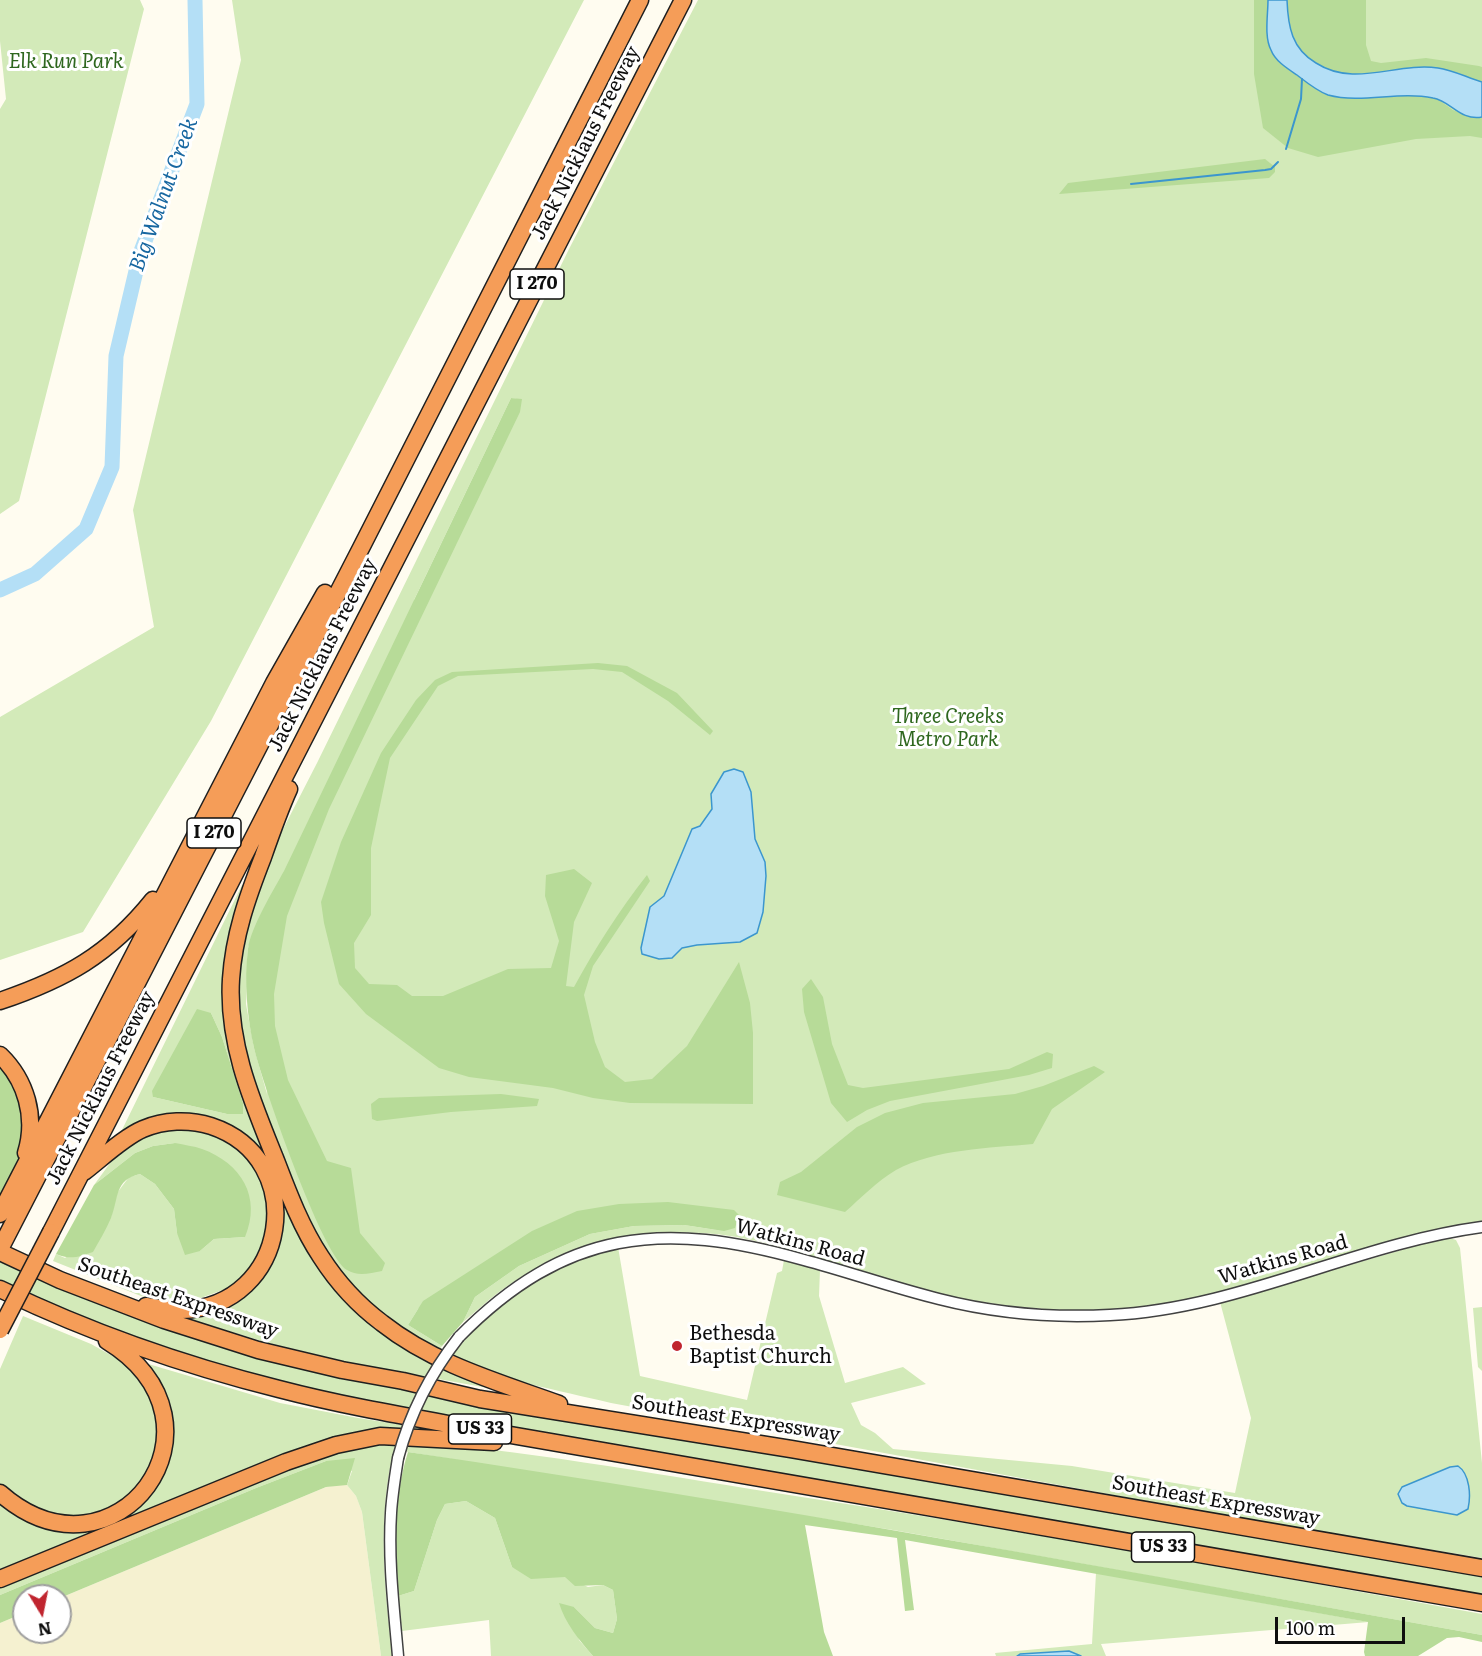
<!DOCTYPE html>
<style>
body{margin:0}
#map{position:relative;width:1482px;height:1656px;overflow:hidden;background:#fffcf0;font-family:Literata,serif}
canvas{display:block}
.north{position:absolute;left:12px;top:1584px;width:60px;height:60px;box-sizing:border-box;background:#fff;border:2px solid #9f9f9f;border-radius:50%;rotate:170deg;font-size:16px;font-weight:700;line-height:24px;text-align:center;color:#0e0e0e}
.north::after{content:'';display:block;margin:auto;width:21px;height:27px;background:#c0252f;clip-path:polygon(50% 0,100% 100%,50% 72%,0 100%)}
.scale{position:absolute;left:1275px;top:1617px;width:130px;height:27px;box-sizing:border-box;border:3px solid #0e0e0e;border-top:0;padding-left:8px;font-size:18px;line-height:21px;white-space:nowrap;color:#0e0e0e;-webkit-text-stroke:4px #fff;paint-order:stroke}
</style>
<div id="map">
<canvas width="1482" height="1656"></canvas>
<div class="north">N</div>
<div class="scale">100 m</div>
</div>
<script>
const ctx = document.querySelector('canvas').getContext('2d');
ctx.lineJoin = 'round';
function fillPath(path, color) { ctx.fillStyle = color; ctx.fill(path, 'evenodd'); }
function strokePath(path, color, width, dash) { ctx.strokeStyle = color; ctx.lineWidth = width; ctx.lineCap = dash ? 'butt' : 'round'; ctx.setLineDash(dash || []); ctx.stroke(path); }
function drawText(font, color, halo, rows, align = 'center') {
  ctx.font = font + ' Literata,serif'; ctx.lineWidth = 6; ctx.setLineDash([]); ctx.textBaseline = 'middle'; ctx.strokeStyle = halo; ctx.fillStyle = color; for (const [text, x, y, turn = 0] of rows) {
    ctx.save(); ctx.translate(x, y); ctx.rotate((+turn || 0) * Math.PI / 180); ctx.textAlign = isNaN(turn) ? turn : align; if (halo) ctx.strokeText(text, 0, 0); ctx.fillText(text, 0, 0); ctx.restore();
  }
}
fillPath(new Path2D(`
 M 337,1485 L 347,1485 L 356,1496 L 362,1512 L 381,1656 L 0,1656 L 0,1623 L 24,1613 L 24,1632 L 60,1632 L 60,1598 L 326,1487 Z`), '#f5f1d0');
fillPath(new Path2D(`
 M 0,0 L 140,0 L 144,9 L 19,501 L 0,514 L 0,109 L 6,99 L 0,41 Z
 M 232,0 L 584,0 L 211,721 L 83,932 L 0,960 L 0,717 L 154,627 L 133,510 L 241,60 Z
 M 698,0 L 1482,0 L 1482,1223 C 1419,1240 1356,1257 1293,1274 C 1240,1289 1187,1305 1132,1309 C 1076,1313 1020,1309 964,1299 C 929,1293 878,1281 847,1263 L 840,1266 C 811,1257 782,1246 752,1240 C 667,1221 577,1239 506,1287 C 491,1297 477,1311 463,1322 L 475,1297 L 519,1266 L 590,1234 L 634,1226 L 684,1225 L 724,1231 L 619,1213 L 418,1309 L 408,1325 L 442,1346 L 437,1353 L 356,1295 L 310,1230 L 243,1054 L 236,977 L 260,874 L 317,763 L 569,249 ZM 511,398 L 517,399 L 414,601 L 414,600 ZM 273,892 L 261,1024 L 267,1094 L 254,1048 L 246,1004 L 248,947 Z
 M 242,885 L 245,887 L 232,938 L 246,1098 L 349,1299 L 494,1389 L 360,1365 L 272,1344 L 185,1318 L 186,1314 L 245,1294 L 279,1196 L 226,1126 L 120,1134 ZM 211,1013 L 222,1037 L 243,1103 L 243,1114 L 227,1114 L 153,1097 Z
 M 164,1127 L 212,1132 L 246,1154 L 267,1189 L 266,1242 L 248,1276 L 231,1287 L 198,1299 L 165,1301 L 141,1296 L 53,1261 L 56,1254 L 65,1258 L 111,1217 L 117,1193 L 129,1177 L 140,1174 L 155,1184 L 174,1209 L 177,1233 L 200,1251 L 214,1239 L 245,1237 L 175,1143 L 153,1146 L 135,1153 L 94,1185 L 116,1155 L 130,1142 Z
 M 1447,1237 L 1456,1240 L 1460,1248 L 1482,1463 L 1482,1558 L 1234,1517 L 611,1403 C 557,1390 501,1380 450,1358 C 498,1298 545,1268 618,1247 L 640,1376 L 747,1400 L 777,1273 L 782,1271 L 784,1260 L 820,1270 L 819,1296 L 845,1383 L 903,1367 L 926,1384 L 851,1403 L 861,1425 L 875,1433 L 893,1449 L 1072,1466 L 1235,1493 L 1251,1418 L 1220,1302 Z
 M 0,1259 L 264,1358 L 1482,1575 L 1482,1597 L 361,1402 L 224,1368 L 92,1322 L 0,1283 Z
 M 1482,1307 L 1482,1371 L 1478,1367 L 1473,1308 Z
 M 23,1316 L 91,1344 L 125,1363 L 141,1377 L 157,1411 L 160,1445 L 145,1481 L 114,1508 L 93,1516 L 59,1519 L 7,1492 L 0,1484 L 0,1369 Z
 M 145,1363 L 280,1403 L 358,1418 L 429,1429 L 428,1431 L 395,1431 L 0,1575 L 0,1499 C 21,1518 52,1537 82,1529 C 100,1524 117,1515 135,1508 L 169,1412 L 160,1384 Z
 M 391,1440 C 520,1449 648,1473 776,1493 C 1012,1529 1247,1571 1482,1614 L 1482,1635 L 893,1530 L 408,1452 L 395,1447 C 377,1511 384,1591 393,1656 L 381,1656 L 362,1512 L 356,1496 L 347,1485 L 352,1471 L 326,1461 L 256,1488 L 0,1595 L 0,1584 L 325,1454 Z
 M 466,1501 L 495,1518 L 512,1567 L 551,1577 L 566,1577 L 588,1587 L 603,1585 L 613,1590 L 617,1619 L 613,1633 L 595,1628 L 574,1607 L 579,1640 L 593,1656 L 491,1656 L 489,1620 L 402,1631 L 398,1596 L 414,1591 L 437,1520 L 445,1504 Z
 M 1096,1573 L 1369,1622 L 1101,1644 L 1106,1656 L 996,1656 L 995,1653 L 1092,1644 Z`), '#d3eab9');
fillPath(new Path2D(`
 M 1254,0 L 1268,0 L 1268,34 L 1283,65 L 1403,95 L 1436,98 L 1453,110 L 1473,118 L 1482,117 L 1482,138 L 1470,136 L 1416,139 L 1318,157 L 1288,148 L 1263,128 L 1254,74 Z
 M 1287,0 L 1366,0 L 1366,45 L 1371,61 L 1381,63 L 1426,58 L 1479,66 L 1482,67 L 1482,82 L 1439,68 L 1418,68 L 1353,75 L 1328,71 L 1303,55 L 1290,29 Z
 M 1265,159 L 1275,167 L 1275,172 L 1269,178 L 1059,194 L 1068,183 Z
 M 511,398 L 522,399 L 520,412 L 329,809 L 287,916 L 274,994 L 275,1026 L 288,1080 L 327,1161 L 351,1168 L 360,1233 L 385,1263 L 382,1271 C 370,1273 358,1277 347,1270 C 322,1256 262,1082 254,1048 C 247,1016 244,982 248,949 C 250,929 274,889 284,871 Z
 M 598,663 L 627,666 L 677,693 L 713,731 L 710,735 L 668,701 L 622,672 L 593,669 L 458,676 L 438,686 L 390,758 L 371,848 L 371,915 L 354,943 L 355,968 L 369,984 L 397,985 L 412,996 L 443,996 L 508,969 L 551,968 L 559,941 L 545,896 L 546,875 L 574,869 L 592,883 L 574,922 L 566,986 L 574,987 C 596,947 618,912 647,875 L 650,881 L 593,966 L 584,995 L 595,1042 L 605,1067 L 625,1082 L 652,1079 L 687,1046 L 739,962 L 750,1003 L 753,1033 L 753,1104 L 630,1103 L 593,1098 L 553,1088 L 469,1077 L 439,1068 L 366,1014 L 339,984 L 324,923 L 321,902 L 341,842 L 381,753 L 416,700 L 435,680 L 452,672 Z
 M 811,979 L 823,997 L 832,1044 L 848,1085 L 863,1088 L 1009,1069 L 1047,1052 L 1053,1054 L 1052,1068 L 1029,1075 L 890,1101 L 867,1110 L 847,1122 L 831,1103 L 804,1012 L 802,989 Z
 M 197,1009 L 211,1013 L 222,1037 L 243,1103 L 243,1114 L 227,1114 L 153,1097 L 152,1091 Z
 M 0,1063 L 9,1072 L 25,1115 L 20,1155 L 0,1197 Z
 M 1094,1066 L 1105,1072 L 1052,1109 L 1033,1144 C 990,1148 935,1149 896,1170 C 877,1181 861,1198 845,1212 L 777,1195 L 780,1182 L 801,1172 L 857,1127 L 885,1113 L 923,1103 L 1015,1094 L 1043,1086 Z
 M 501,1094 L 539,1099 L 537,1106 L 451,1112 L 377,1121 L 372,1119 L 371,1104 L 379,1098 Z
 M 175,1143 C 184,1145 194,1146 202,1149 C 241,1163 262,1197 245,1237 L 214,1239 L 200,1251 L 185,1255 L 177,1233 L 174,1209 L 155,1184 L 140,1174 C 114,1180 119,1198 111,1218 C 106,1230 99,1241 93,1252 C 79,1257 70,1260 56,1254 L 94,1185 L 135,1153 L 153,1146 Z
 M 668,1202 L 734,1210 L 739,1215 L 735,1228 L 724,1231 L 684,1225 L 634,1226 L 590,1234 L 519,1266 L 475,1297 L 463,1322 L 442,1346 L 408,1325 L 423,1301 L 532,1231 L 577,1211 L 619,1204 Z
 M 408,1452 C 767,1505 1125,1571 1482,1635 L 1482,1642 L 1459,1637 L 1447,1638 L 1418,1656 L 1365,1656 L 1364,1652 L 1368,1622 L 905,1540 L 914,1610 L 905,1611 L 897,1538 L 805,1525 L 824,1632 L 833,1656 L 593,1656 C 579,1640 565,1623 559,1603 L 574,1607 L 595,1628 L 613,1633 L 617,1619 L 613,1590 L 603,1585 L 575,1586 L 565,1577 L 531,1579 L 512,1567 L 495,1518 L 466,1501 L 445,1504 L 437,1520 L 414,1591 L 398,1596 C 395,1547 393,1499 408,1452 Z
 M 355,1458 L 347,1485 L 326,1487 L 60,1598 L 60,1596 L 24,1596 L 24,1613 L 0,1623 L 0,1595 L 256,1488 L 326,1461 Z`), '#b7db98');
const water = new Path2D(`
 M 1268,0 L 1287,0 C 1288,27 1292,49 1316,63 C 1355,88 1396,62 1438,68 C 1453,70 1468,78 1482,82 L 1482,117 C 1460,121 1451,101 1433,98 C 1398,91 1362,104 1328,95 C 1317,91 1306,82 1297,75 C 1288,69 1275,61 1271,50 C 1264,37 1268,15 1268,0 Z
 M 734,769 L 743,772 L 751,792 L 755,839 L 765,862 L 766,876 L 763,912 L 757,933 L 740,942 L 697,945 L 682,948 L 672,958 L 659,959 L 642,954 L 641,948 L 650,907 L 664,896 L 692,829 L 700,826 L 712,809 L 711,794 L 724,772 Z
 M 1458,1466 C 1470,1474 1471,1496 1468,1509 L 1457,1515 L 1407,1506 L 1402,1503 L 1398,1494 L 1402,1487 L 1450,1467 Z
 M 1069,1651 L 1081,1656 L 1017,1656 L 1020,1654 Z`);
fillPath(water, '#b4dff6');
strokePath(water, '#3b96ce', 1.5);
strokePath(new Path2D(`
 M 1286,149 L 1301,99 L 1302,79
 M 1131,184 L 1265,170 L 1271,169 L 1278,162`), '#3b96ce', 2);
strokePath(new Path2D(`
 M 0,590 L 35,574 L 86,529 L 112,467 L 116,356 L 140,254 L 197,104 L 195,0`), '#b4dff6', 15);
const minor = new Path2D(`
 M 459,1337 C 565,1229 663,1220 804,1260 C 849,1272 894,1288 939,1299 C 994,1313 1053,1318 1110,1315 C 1239,1309 1355,1244 1482,1227
 M 398,1458 C 395,1477 392,1495 391,1513 C 388,1561 394,1609 398,1656`);
const highway = new Path2D(`
 M 289,789 C 279,811 271,834 263,857 C 247,898 234,935 231,979 C 227,1043 252,1101 275,1158 C 288,1192 301,1227 321,1257 C 337,1282 358,1305 382,1323 C 434,1364 498,1382 559,1404
 M 0,1001 C 65,979 109,955 153,900
 M 0,1055 C 26,1080 37,1117 26,1153
 M 84,1172 C 101,1159 124,1137 143,1129 C 164,1120 189,1119 211,1126 C 311,1159 289,1307 182,1310 C 170,1310 158,1308 146,1306
 M 0,1214 L 274,683 L 325,593
 M 51,1232 L 683,0
 M 0,1249 L 361,548 L 640,0
 M 0,1252 L 60,1280 L 164,1320 L 258,1350 L 342,1370 L 403,1381 L 480,1399 L 791,1449 L 1482,1568
 M 0,1289 C 89,1332 183,1365 279,1389 C 344,1406 410,1417 476,1429 L 1482,1603
 M 0,1493 C 115,1594 242,1424 107,1341
 M 0,1579 L 286,1462 L 336,1445 L 380,1436 L 494,1442`);
strokePath(minor, '#414141', 13);
strokePath(highway, '#1f1f1f', 19);
strokePath(minor, '#fff', 10);
strokePath(highway, '#f59d58', 16);
const minorBridge = new Path2D(`
 M 398,1458 C 410,1413 430,1374 459,1337`);
const highwayBridge = new Path2D(`
 M 0,1330 L 51,1232`);
strokePath(minorBridge, '#414141', 13, []);
strokePath(highwayBridge, '#1f1f1f', 19, []);
strokePath(minorBridge, '#fff', 10);
strokePath(highwayBridge, '#f59d58', 16);
for (const [x, y, r, color] of [
 [677,1346,6,"#c0252f"]
]) { const dot = new Path2D(); dot.arc(x, y, r, 0, 2 * Math.PI); ctx.fillStyle = color; ctx.fill(dot); strokePath(dot, '#fff', 2); }
for (const [x, y, w] of [
 [537,284,54],
 [214,833,54],
 [480,1429,63],
 [1163,1547,63]
]) { const box = new Path2D(); box.roundRect(x - w / 2, y - 15, w, 30, 4.5); ctx.fillStyle = '#fff'; ctx.fill(box); strokePath(box, '#0e0e0e', 1.5); }
drawText('bold 18px', '#0e0e0e', null, [
 ["I 270",537,284],
 ["I 270",214,833],
 ["US 33",480,1429],
 ["US 33",1163,1547]
]);
drawText('italic 20px', '#2e671e', '#fff', [
 ["Elk Run Park",66,62],
 ["Three Creeks",948,717],
 ["Metro Park",948,740]
]);
drawText('20px', '#0e0e0e', '#fff', [
 ["Jack Nicklaus Freeway",586,143,-63],
 ["Jack Nicklaus Freeway",323,655,-63],
 ["Jack Nicklaus Freeway",101,1088,-63],
 ["Watkins Road",800,1243,15],
 ["Watkins Road",1283,1260,-16],
 ["Southeast Expressway",178,1298,19],
 ["Southeast Expressway",736,1419,9],
 ["Southeast Expressway",1216,1501,10]
]);
drawText('20px', '#0e0e0e', '#fff', [
 ["Bethesda",689,1334],
 ["Baptist Church",689,1357]
], 'left');
drawText('italic 21px', '#1767a1', '#fff', [
 ["Big Walnut Creek",164,195,-70]
]);
</script>
